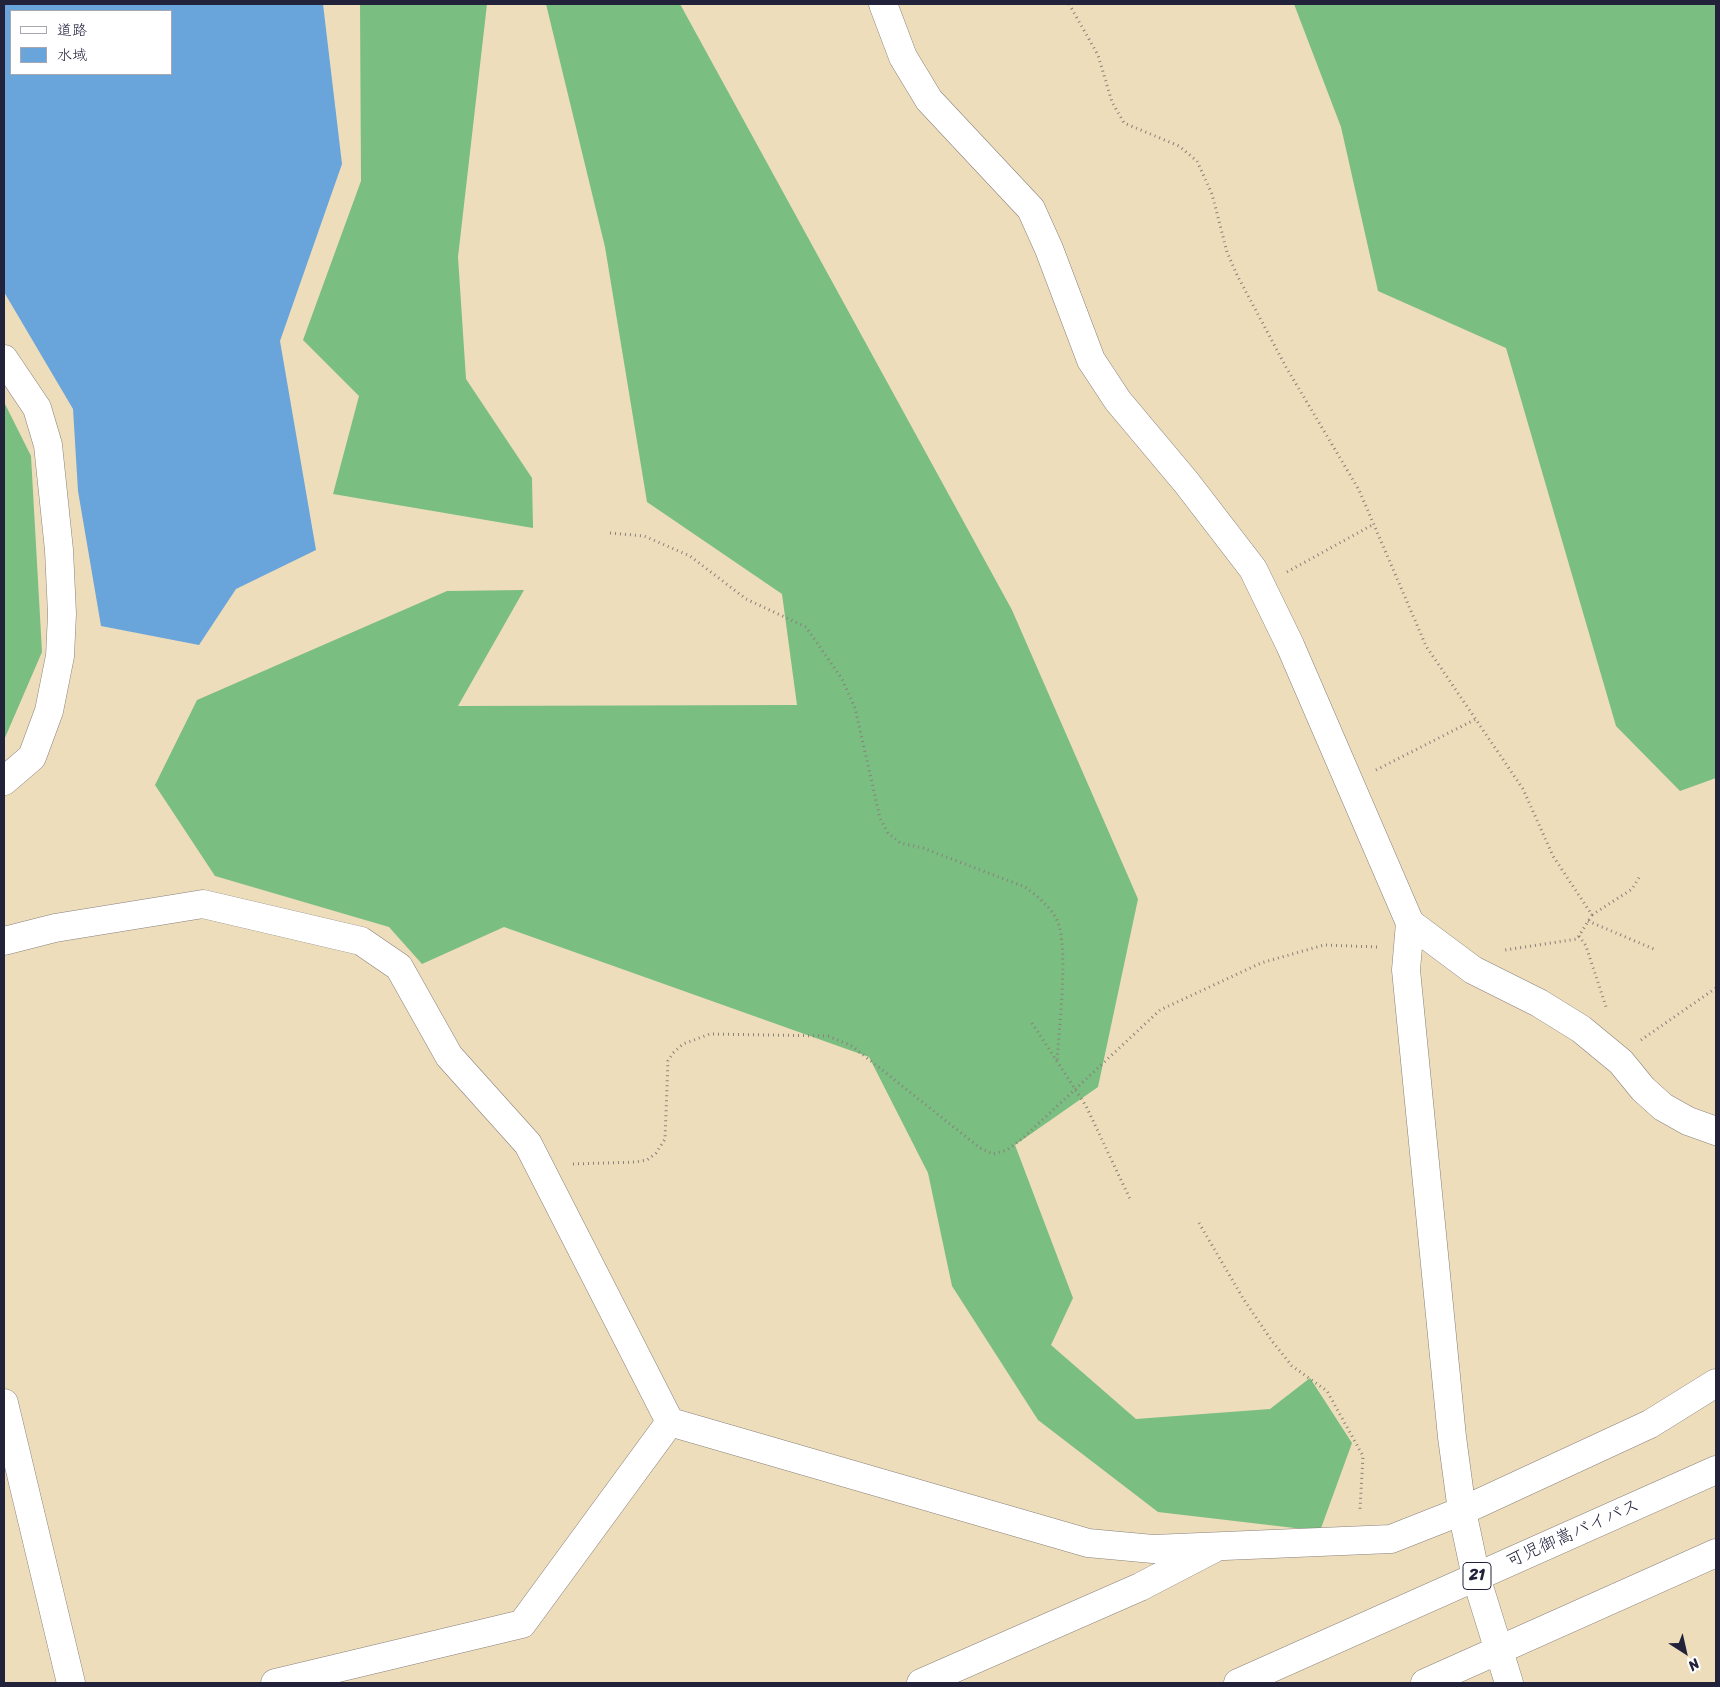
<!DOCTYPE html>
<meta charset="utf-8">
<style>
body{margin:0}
#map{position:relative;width:1720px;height:1687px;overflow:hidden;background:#edb;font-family:Sriracha,"Klee One",sans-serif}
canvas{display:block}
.frame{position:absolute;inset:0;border:5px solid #22223b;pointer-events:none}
.legend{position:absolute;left:10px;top:10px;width:162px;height:65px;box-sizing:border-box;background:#fff;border:1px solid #a7a7b1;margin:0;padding:6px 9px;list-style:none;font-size:15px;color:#22223b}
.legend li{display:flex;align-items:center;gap:10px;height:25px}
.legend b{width:25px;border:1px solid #a7a7b1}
.north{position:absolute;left:1660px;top:1627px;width:50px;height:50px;-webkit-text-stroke:4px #fff;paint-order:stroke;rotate:145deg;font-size:14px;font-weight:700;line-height:20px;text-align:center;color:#22223b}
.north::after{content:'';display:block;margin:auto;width:18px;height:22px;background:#22223b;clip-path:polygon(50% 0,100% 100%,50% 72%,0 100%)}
</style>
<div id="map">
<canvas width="1720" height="1687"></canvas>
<div class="frame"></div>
<ul class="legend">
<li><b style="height:6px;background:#fff"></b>道路</li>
<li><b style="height:14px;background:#69a5da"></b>水域</li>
</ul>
<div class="north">N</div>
</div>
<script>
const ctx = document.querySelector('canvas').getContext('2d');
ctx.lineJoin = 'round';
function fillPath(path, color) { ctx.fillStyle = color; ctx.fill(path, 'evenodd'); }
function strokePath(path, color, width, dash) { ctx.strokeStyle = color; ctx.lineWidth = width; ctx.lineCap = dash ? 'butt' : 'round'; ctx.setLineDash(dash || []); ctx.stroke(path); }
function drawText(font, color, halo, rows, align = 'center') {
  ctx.font = font + ' Sriracha,"Klee One",sans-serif'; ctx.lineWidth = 4; ctx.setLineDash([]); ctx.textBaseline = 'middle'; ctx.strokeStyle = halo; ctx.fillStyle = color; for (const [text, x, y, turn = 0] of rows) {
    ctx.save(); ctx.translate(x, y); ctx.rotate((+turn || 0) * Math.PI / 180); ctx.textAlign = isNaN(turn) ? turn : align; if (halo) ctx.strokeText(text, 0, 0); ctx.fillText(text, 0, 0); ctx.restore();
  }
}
fillPath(new Path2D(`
 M 360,4 L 487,4 L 458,257 L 466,379 L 532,478 L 533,528 L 333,494 L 359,396 L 303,340 L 361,181 Z
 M 546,4 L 680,4 L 1012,610 L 1138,899 L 1098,1087 L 1015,1145 L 1073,1298 L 1051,1345 L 1136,1419 L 1270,1409 L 1310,1378 L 1352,1443 L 1320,1531 L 1158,1512 L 1038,1420 L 952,1286 L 928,1173 L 869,1057 L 504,927 L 422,964 L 389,927 L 215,876 L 155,785 L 197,700 L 447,591 L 524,590 L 458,706 L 797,705 L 782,594 L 647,502 L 605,247 Z
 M 1294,4 L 1716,4 L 1716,778 L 1680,791 L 1616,726 L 1506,348 L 1378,291 L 1341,127 Z
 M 4,402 L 31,456 L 42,652 L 4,740 Z`), '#7abe81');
fillPath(new Path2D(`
 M 4,4 L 323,4 L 342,164 L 280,341 L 316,550 L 236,589 L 199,645 L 101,626 L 78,491 L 73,409 L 4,292 ZM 11,11 L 171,11 L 171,74 L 11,74 Z`), '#69a5da');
const minor = new Path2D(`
 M 883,4 L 903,57 L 929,100 L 1031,209 L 1049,249 L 1091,360 L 1118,401 L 1186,482 L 1253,569 L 1290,645 L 1410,923 L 1406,970 L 1452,1437 L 1462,1511 L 1476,1577 L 1509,1683
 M 4,359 L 37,408 L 48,445 L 59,550 L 62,614 L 60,656 L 49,711 L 32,757 L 4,781
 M 1410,923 L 1473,970 L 1539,1003 L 1581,1029 L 1621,1062 L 1643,1089 L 1663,1107 L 1688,1121 L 1716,1131
 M 4,941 L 55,928 L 203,904 L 361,941 L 399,967 L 449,1056 L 528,1144 L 670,1422 L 1088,1543 L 1153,1549 L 1391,1539 L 1462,1511 L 1650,1424 L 1716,1383
 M 4,1403 L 71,1683
 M 275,1683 L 522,1624 L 670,1422
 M 921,1683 L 1140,1587 L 1213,1549
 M 1425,1683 L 1716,1553`);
const highway = new Path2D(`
 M 1238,1683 L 1716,1470`);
strokePath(minor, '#88807b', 29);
strokePath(highway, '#88807b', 29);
strokePath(new Path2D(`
 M 1069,4 L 1098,55 L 1112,102 L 1124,123 L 1179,146 L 1197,161 L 1212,194 L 1227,252 L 1237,275 L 1286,367 L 1359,490 L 1426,646 L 1523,789 L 1553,856 L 1592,915 L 1577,939 L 1505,950
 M 610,533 L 644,536 L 690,556 L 746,599 L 806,627 L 842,679 L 855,708 L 880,818 L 888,833 L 900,843 L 923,848 L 1025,887 C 1037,896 1050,906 1057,920 C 1069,945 1059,1030 1057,1061
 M 1287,572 L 1374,524
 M 1376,770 L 1476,719
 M 1592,915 L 1632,889 L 1640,876
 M 1588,921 L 1656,950
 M 1579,936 L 1586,946 L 1607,1010
 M 1032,1023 L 1086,1106 L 1130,1199
 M 1641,1040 L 1716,988
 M 573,1164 L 636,1162 L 647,1160 L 656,1153 L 665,1139 L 668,1061 L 673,1053 L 683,1044 L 710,1034 L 828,1036 L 852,1046 L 980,1148 L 993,1154 L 1007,1150 L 1023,1138 L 1160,1010 L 1261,963 L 1324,945 L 1377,947
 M 1199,1223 L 1244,1300 L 1272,1341 L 1292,1366 L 1327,1391 L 1363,1456 L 1360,1509`), '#88807b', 3, [1, 4]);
strokePath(minor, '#fff', 28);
strokePath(highway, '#fff', 28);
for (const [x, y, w] of [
 [1477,1576,28]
]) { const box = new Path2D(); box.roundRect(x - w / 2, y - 13.5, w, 27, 4); ctx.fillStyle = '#fff'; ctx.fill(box); strokePath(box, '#22223b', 1); }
drawText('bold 16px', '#22223b', null, [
 ["21",1477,1576]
]);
drawText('18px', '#22223b', '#fff', [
 ["可児御嵩バイパス",1573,1534,-24]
]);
</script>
